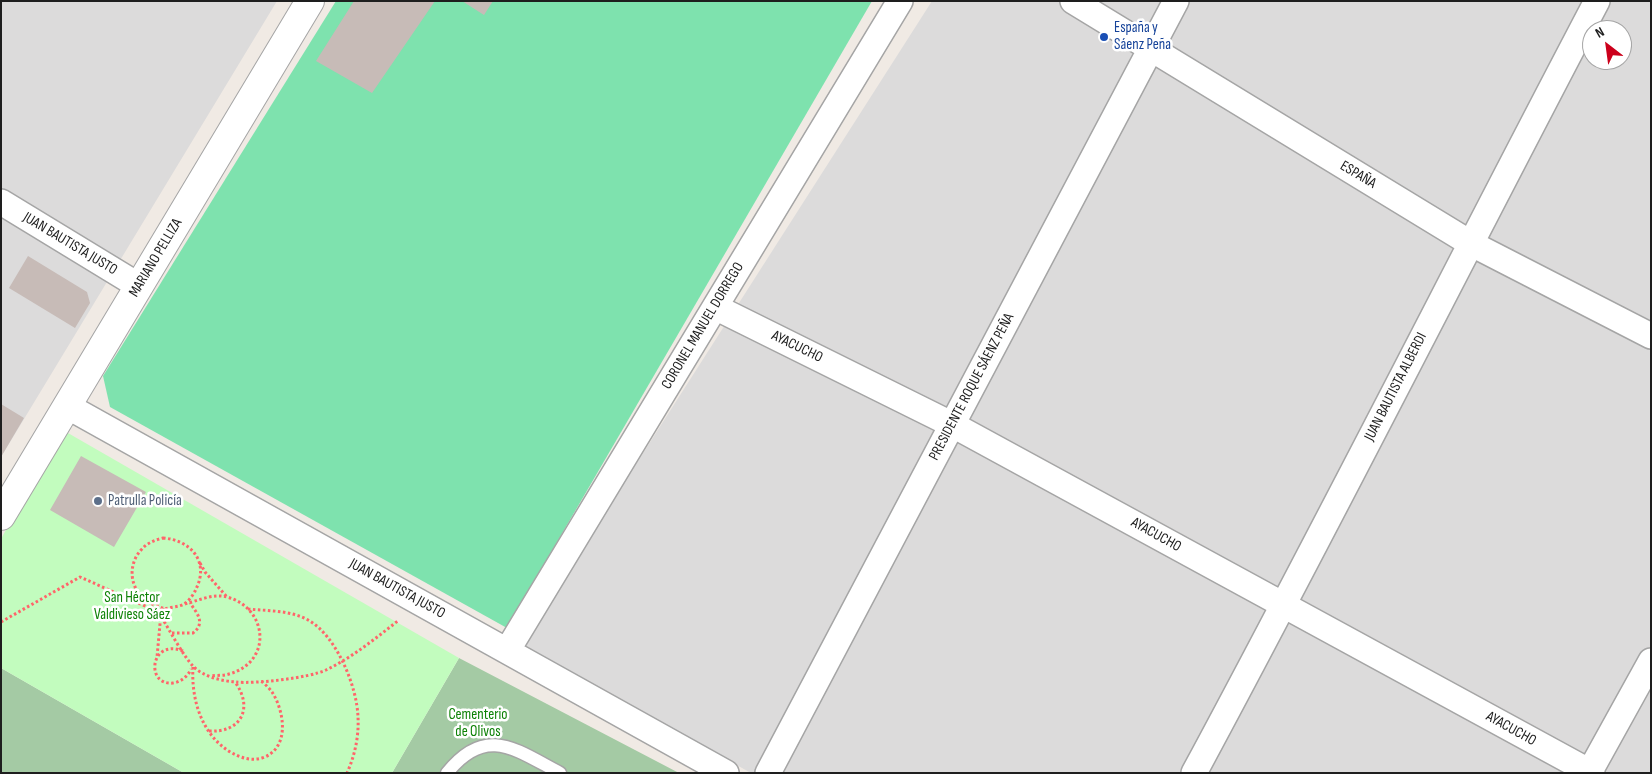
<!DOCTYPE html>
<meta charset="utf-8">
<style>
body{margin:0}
#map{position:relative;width:1652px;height:774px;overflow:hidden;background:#f0eae4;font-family:"Sofia Sans Condensed",sans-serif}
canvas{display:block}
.frame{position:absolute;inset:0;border:2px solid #1e1e1e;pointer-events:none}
.north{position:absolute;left:1582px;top:20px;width:50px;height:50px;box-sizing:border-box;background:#fff;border:1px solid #a5a5a5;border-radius:50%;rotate:330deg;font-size:14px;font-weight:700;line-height:20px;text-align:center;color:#1e1e1e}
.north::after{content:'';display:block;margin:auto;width:18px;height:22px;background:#cc001b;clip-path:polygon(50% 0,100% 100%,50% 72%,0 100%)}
</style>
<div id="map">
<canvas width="1652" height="774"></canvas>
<div class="frame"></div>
<div class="north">N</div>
</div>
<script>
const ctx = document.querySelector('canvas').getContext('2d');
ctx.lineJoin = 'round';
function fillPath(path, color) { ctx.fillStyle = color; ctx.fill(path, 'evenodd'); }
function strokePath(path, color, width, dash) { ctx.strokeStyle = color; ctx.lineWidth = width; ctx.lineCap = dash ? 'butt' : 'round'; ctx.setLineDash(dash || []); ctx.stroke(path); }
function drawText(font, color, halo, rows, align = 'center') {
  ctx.font = font + ' "Sofia Sans Condensed",sans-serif'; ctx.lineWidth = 5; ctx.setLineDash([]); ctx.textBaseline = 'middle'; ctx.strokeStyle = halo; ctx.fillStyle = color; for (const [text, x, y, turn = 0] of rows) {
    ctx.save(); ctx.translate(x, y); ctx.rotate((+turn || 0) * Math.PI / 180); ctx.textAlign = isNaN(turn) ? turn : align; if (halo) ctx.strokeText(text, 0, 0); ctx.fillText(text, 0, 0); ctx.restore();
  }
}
fillPath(new Path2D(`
 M 1,1 L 277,1 L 1,457 Z
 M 932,1 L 1651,1 L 1651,773 L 751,773 L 521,644 ZM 1592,30 L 1622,30 L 1622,60 L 1592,60 Z`), '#dcdbdb');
fillPath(new Path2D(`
 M 459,658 L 679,773 L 392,773 Z
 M 1,668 L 184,773 L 1,773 Z`), '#a4caa4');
fillPath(new Path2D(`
 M 61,429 L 459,658 L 392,773 L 184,773 L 1,668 L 1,539 Z`), '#c2fcbe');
fillPath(new Path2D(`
 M 336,1 L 872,1 L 507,628 L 110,407 L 103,376 Z`), '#7ee2ae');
fillPath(new Path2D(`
 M 354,1 L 435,1 L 372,93 L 316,61 Z
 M 462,1 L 493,1 L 484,15 Z
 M 28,256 L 87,292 L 90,303 L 75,328 L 9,288 Z
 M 1,404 L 24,418 L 1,457 Z
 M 81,456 L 146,492 L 114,547 L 50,510 Z`), '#c7bbb7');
const service = new Path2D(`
 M 447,773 C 486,724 516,750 560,773`);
const minor = new Path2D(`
 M 1073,1 L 1470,243 L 1651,336
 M 1,202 L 139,286
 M 715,307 L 953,425 L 1592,773
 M 67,406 L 726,773
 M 507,651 L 900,1
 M 768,773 L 1176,1
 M 1194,773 C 1332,517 1462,258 1597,1
 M 1589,773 L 1651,661`);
const tertiary = new Path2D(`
 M 1,516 L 310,1`);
strokePath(service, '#a5a5a5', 15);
strokePath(minor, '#a5a5a5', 28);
strokePath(tertiary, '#a5a5a5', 30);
strokePath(new Path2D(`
 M 163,538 C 190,540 210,561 196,589 C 194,594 189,601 184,604 C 179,607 171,607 165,609 C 158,606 150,604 144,599 C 129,586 128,563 142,549 C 147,543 155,540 163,538 Z
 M 200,563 L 205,572 L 227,597
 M 185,604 C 197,601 214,593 227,597 C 268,608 273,662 229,674 C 223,676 216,675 210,676
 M 165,609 L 161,613 L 162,618 C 170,631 184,657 193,666 C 203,677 222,681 236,682 C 255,684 309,678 326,670 C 353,657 376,638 399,620
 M 248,609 C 268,611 290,610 308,620 C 336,635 357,686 358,717 C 359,736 355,755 347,773
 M 1,622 L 80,577 L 161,613 L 157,657
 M 172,633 L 193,633 C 206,623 197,613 190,603
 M 183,651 C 150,638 145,686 173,683 C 181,682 188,676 191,669
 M 193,667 C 191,700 202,736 232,753 C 241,758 252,761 262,758 C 290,749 285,712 272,692 C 269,688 265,684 261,681
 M 209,731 C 241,733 254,708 235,682`), '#ff656a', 3, [2.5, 2.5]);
strokePath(service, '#fff', 12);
strokePath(minor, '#fff', 25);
strokePath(tertiary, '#fff', 28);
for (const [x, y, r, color] of [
 [1104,37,5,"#1a4fb4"],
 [98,501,5,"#5c6f8a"]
]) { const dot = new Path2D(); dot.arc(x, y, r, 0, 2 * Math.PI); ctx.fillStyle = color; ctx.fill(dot); strokePath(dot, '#fff', 2); }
drawText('15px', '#164399', '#fff', [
 ["España y",1114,28],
 ["Sáenz Peña",1114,45]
], 'left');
drawText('15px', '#1e1e1e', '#fff', [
 ["ESPAÑA",1358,175,31],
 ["JUAN BAUTISTA JUSTO",70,244,31],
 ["MARIANO PELLIZA",156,258,-59],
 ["CORONEL MANUEL DORREGO",703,326,-59],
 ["AYACUCHO",797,347,26],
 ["PRESIDENTE ROQUE SÁENZ PEÑA",972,387,-62],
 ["JUAN BAUTISTA ALBERDI",1396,387,-63],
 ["AYACUCHO",1156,535,29],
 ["JUAN BAUTISTA JUSTO",397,589,29],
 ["AYACUCHO",1511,729,29]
]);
drawText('15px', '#4e5e75', '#fff', [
 ["Patrulla Policía",108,501]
], 'left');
drawText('15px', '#0d8206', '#fff', [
 ["San Héctor",132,598],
 ["Valdivieso Sáez",132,615],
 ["Cementerio",478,715],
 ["de Olivos",478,732]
]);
</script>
